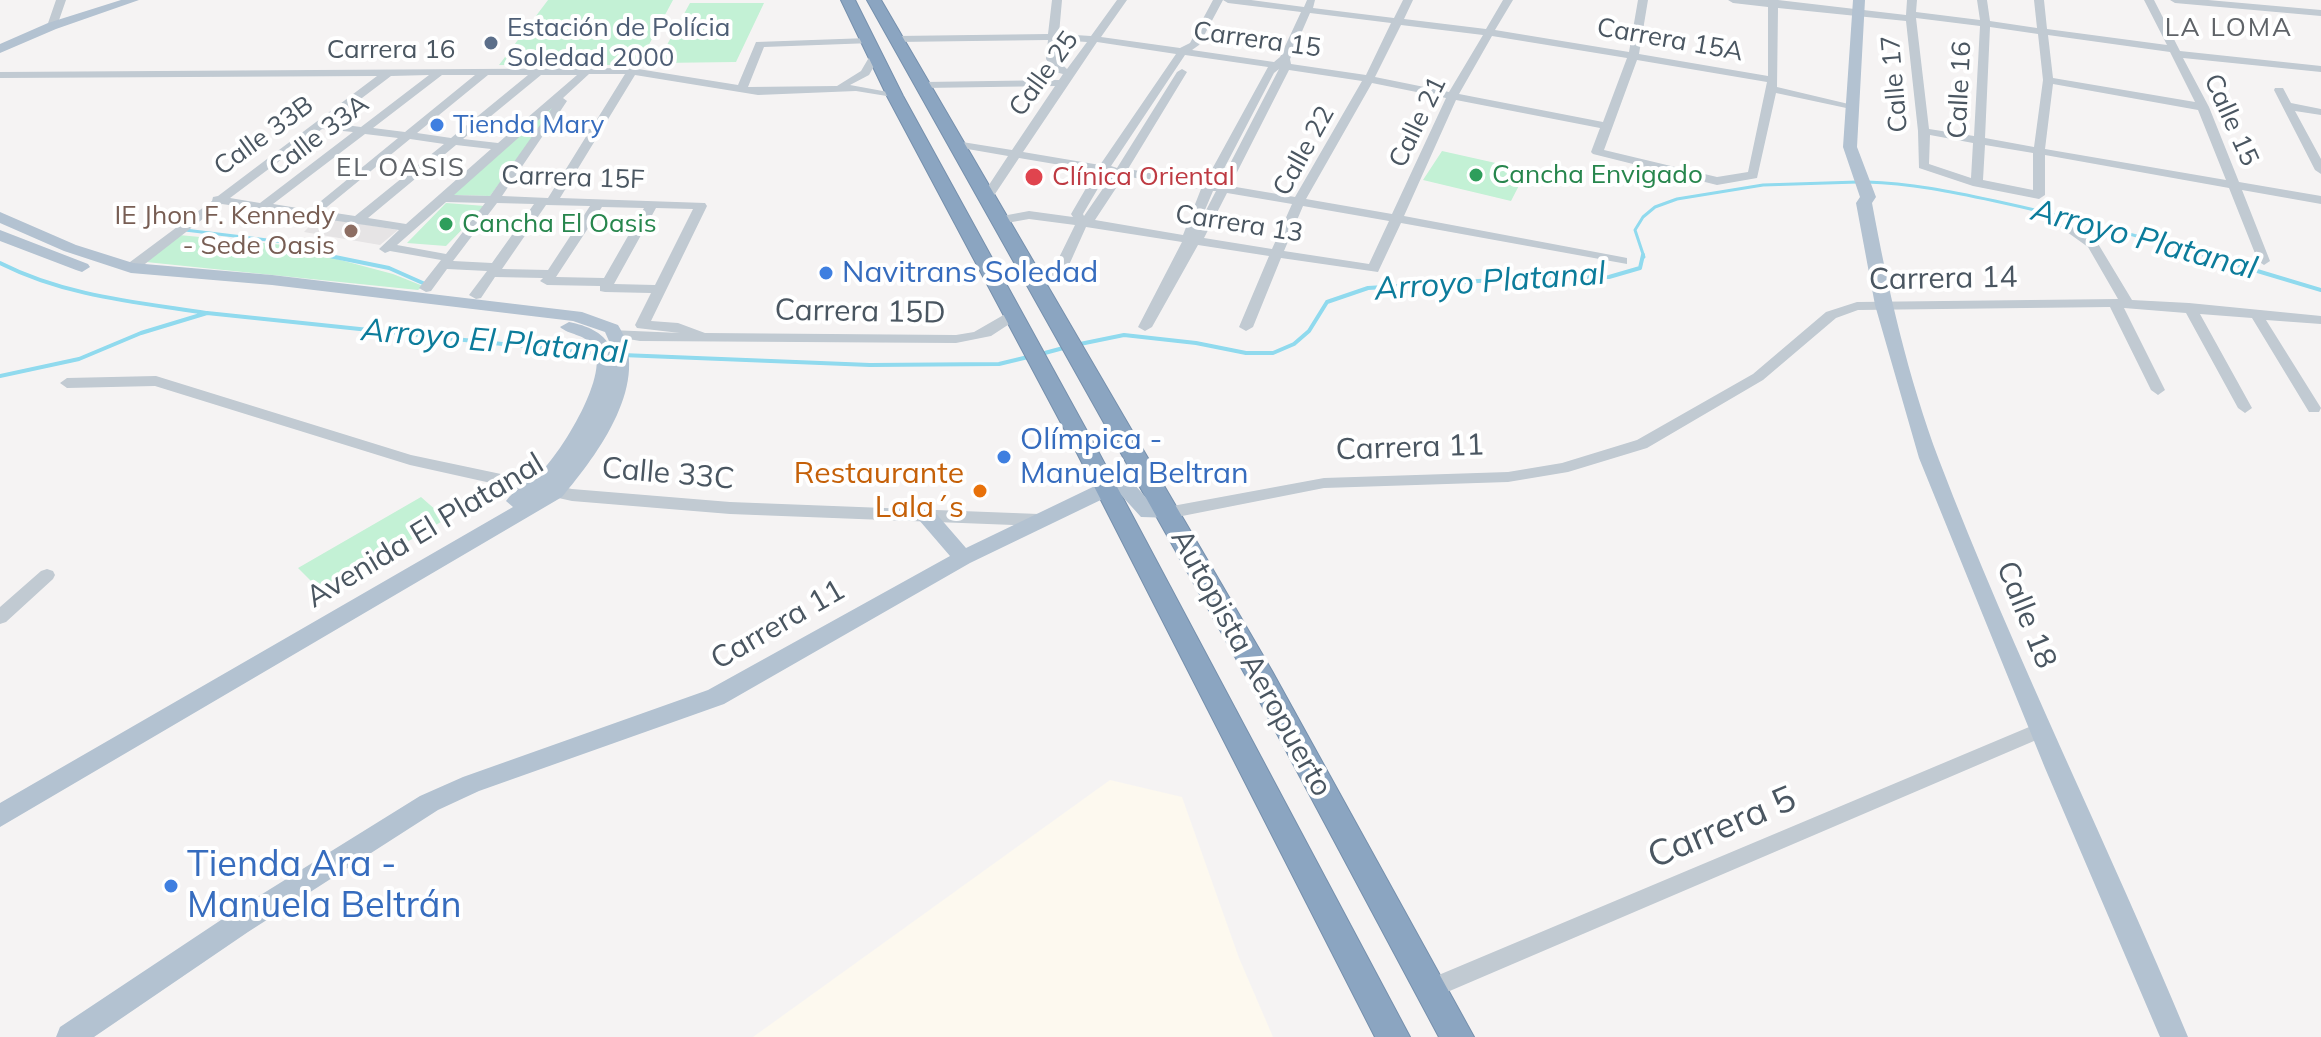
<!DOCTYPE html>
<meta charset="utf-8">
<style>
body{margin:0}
canvas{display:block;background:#f5f3f3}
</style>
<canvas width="2321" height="1037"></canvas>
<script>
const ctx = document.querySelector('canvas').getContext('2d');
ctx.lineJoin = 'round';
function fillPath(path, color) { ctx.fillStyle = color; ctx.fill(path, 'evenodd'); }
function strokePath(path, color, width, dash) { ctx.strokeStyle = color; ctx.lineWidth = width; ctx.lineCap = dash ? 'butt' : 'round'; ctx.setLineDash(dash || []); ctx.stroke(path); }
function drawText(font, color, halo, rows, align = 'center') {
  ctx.font = font + ' Mulish,sans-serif'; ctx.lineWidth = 8; ctx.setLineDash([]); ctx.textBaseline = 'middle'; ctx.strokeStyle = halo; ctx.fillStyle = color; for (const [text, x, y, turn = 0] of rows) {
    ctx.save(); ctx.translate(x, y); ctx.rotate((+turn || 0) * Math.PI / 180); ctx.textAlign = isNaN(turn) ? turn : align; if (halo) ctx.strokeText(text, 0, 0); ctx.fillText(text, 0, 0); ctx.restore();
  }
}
fillPath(new Path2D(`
 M 1110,780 L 1182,797 L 1239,958 L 1273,1037 L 753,1037 Z`), '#fdf9ef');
fillPath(new Path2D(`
 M 318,217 L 398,230 L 380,245 L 304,232 Z`), '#e6e4e5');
fillPath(new Path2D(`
 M 548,0 L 673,0 L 638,65 L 499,65 Z
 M 690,3 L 764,3 L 736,62 L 657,63 Z
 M 569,88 L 490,196 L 452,195 Z
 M 1442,151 L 1527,170 L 1511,201 L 1423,180 Z
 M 446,203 L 485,206 L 446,246 L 407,243 Z
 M 179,235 L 284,245 L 393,274 L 423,286 L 418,290 L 146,262 Z
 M 421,497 L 446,519 L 322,592 L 298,568 Z`), '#c3f1d5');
strokePath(new Path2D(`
 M 1867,182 C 1910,183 1953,192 1995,201 C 2069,217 2139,236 2211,257
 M 185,230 L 284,242 L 333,257
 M 1644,257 L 1635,230 L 1643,217 L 1655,207 L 1677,199 L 1763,185 L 1858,182`), '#90daee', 3);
strokePath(new Path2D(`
 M 325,255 L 389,268 L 425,284
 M 2204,255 L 2321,290
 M 0,263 C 65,296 135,302 206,313
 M 1080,344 L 1124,335 L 1196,343 L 1246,353 L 1273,353 L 1294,344 L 1309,331 L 1327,302 L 1368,288 L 1526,278 L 1609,277 L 1640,268 L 1643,255
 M 1041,354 L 1067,347
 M 622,355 L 870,365 L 999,364 L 1028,357
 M 0,376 L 79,359 L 141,333 L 207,313 L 598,354`), '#90daee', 4);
const highway = new Path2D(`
 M 841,0 L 855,0 L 903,96 L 1099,453 L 1410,1037 L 1375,1037 L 1077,453 L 887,96 Z
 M 867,0 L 881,0 L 1272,671 L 1474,1037 L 1439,1037 L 1252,687 Z`);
strokePath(highway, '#7690ad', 2);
fillPath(new Path2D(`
 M 56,0 L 66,0 L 57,26 L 52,29 L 47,26 Z
 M 1052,0 L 1062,0 L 1059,34 L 1091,36 L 1117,0 L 1127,0 L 1101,37 L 1180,48 L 1190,43 L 1213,0 L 1223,0 L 1199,45 L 1192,50 L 1274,62 L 1280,57 L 1301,12 L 1228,3 L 1223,0 L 1251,0 L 1304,7 L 1307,0 L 1315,0 L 1313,8 L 1394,18 L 1403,0 L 1413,0 L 1404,19 L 1486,29 L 1503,0 L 1513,0 L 1495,30 L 1629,52 L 1638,0 L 1648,0 L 1639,54 L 1768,76 L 1768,7 L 1733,3 L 1728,0 L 1778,0 L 1906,15 L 1907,0 L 1917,0 L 1916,12 L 1980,20 L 1977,0 L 1987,0 L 1990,21 L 2037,28 L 2034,0 L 2044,0 L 2047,29 L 2167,45 L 2144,0 L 2154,0 L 2180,51 L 2321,66 L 2321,72 L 2183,58 L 2209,107 L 2239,182 L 2321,196 L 2321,204 L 2242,190 L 2270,261 L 2264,265 L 2258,261 L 2229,188 L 2045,155 L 2045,195 L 2039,199 L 1973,186 L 1919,168 L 1918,131 L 1906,21 L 1778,8 L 1777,87 L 1857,106 L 1851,109 L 1776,93 L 1757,178 L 1717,185 L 1593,154 L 1591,152 L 1600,128 L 1456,100 L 1404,216 L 1622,257 L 1627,258 L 1627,264 L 1401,223 L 1378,272 L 1281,258 L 1253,327 L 1246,331 L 1239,327 L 1269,256 L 1198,245 L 1152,327 L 1145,331 L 1138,327 L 1182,242 L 1086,227 L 1065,274 L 1063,277 L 1053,277 L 1051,274 L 1075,225 L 1029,219 L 1001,224 L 995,220 L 997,217 L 1029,211 L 1073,217 L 1071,214 L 1096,171 L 1019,158 L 991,200 L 987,201 L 981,197 L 1008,156 L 956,147 L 950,144 L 956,141 L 1012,150 L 1055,86 L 924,88 L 919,85 L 924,82 L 1059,80 L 1063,74 L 1055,72 L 1046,59 L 1048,40 L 897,42 L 892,39 L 897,36 L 1048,34 ZM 1310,13 L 1391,23 L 1366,75 L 1291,64 L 1290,59 ZM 1916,18 L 1980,26 L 1974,136 L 1929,129 ZM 1401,25 L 1483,35 L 1449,92 L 1375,77 ZM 1990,27 L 2038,34 L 2043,80 L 2034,147 L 1985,138 ZM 2048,35 L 2170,52 L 2195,102 L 2053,78 ZM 1492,36 L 1627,58 L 1603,122 L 1459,94 ZM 1058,40 L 1087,42 L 1067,69 L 1056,59 ZM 1097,42 L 1176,54 L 1100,165 L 1023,152 ZM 1185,55 L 1268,67 L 1205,182 L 1128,169 L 1187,72 L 1182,69 L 1177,72 L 1117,168 L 1111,166 ZM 1637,60 L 1767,82 L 1748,172 L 1717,177 L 1604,150 ZM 1279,69 L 1219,185 L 1216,184 L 1274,73 ZM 1289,70 L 1362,81 L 1295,197 L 1230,186 ZM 1372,83 L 1446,98 L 1392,214 L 1306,199 ZM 2053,84 L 2198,110 L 2226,180 L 2045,149 ZM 1930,135 L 1973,143 L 1971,178 L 1929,164 ZM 1985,145 L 2033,153 L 2033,190 L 1983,180 ZM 1107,173 L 1113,174 L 1084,216 L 1083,214 ZM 1124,176 L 1201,189 L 1183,235 L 1095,220 ZM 1213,191 L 1216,191 L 1199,224 ZM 1227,193 L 1292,204 L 1272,249 L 1204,238 ZM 1303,206 L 1389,221 L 1369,264 L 1284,251 Z
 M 2170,0 L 2208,0 L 2321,10 L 2321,16 L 2175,3 Z
 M 868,38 L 873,41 L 872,43 L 764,47 L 748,87 L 837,86 L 861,71 L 871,54 L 875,53 L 880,56 L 869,75 L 850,85 L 899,94 L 899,98 L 856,91 L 758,95 L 635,75 L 560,198 L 705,203 L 707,206 L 651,321 L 678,323 L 705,333 L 956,335 L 974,332 L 1007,313 L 1017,313 L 1017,319 L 991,336 L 956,343 L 640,341 L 611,336 L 609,333 L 611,330 L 680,333 L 637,328 L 635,325 L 651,293 L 605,292 L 600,291 L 600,286 L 547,285 L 540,281 L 543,278 L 495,277 L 481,298 L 476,299 L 469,295 L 487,271 L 447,269 L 431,291 L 426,292 L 419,288 L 441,260 L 390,251 L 385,253 L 379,249 L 399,230 L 222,204 L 136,271 L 126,271 L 126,265 L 212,201 L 213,197 L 218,196 L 377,76 L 0,78 L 0,72 L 632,68 L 738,85 L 756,42 ZM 589,74 L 625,74 L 591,129 L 549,128 L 567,101 L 563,98 ZM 429,75 L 361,127 L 329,123 L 391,76 ZM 442,75 L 475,75 L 405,132 L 373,128 ZM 488,75 L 528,75 L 451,138 L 417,133 ZM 541,75 L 577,75 L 498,143 L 463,139 ZM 552,108 L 490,196 L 454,195 ZM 322,129 L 353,132 L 260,203 L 230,198 ZM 365,134 L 398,138 L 310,210 L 273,204 ZM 544,134 L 587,135 L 548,198 L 502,196 ZM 410,139 L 444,144 L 355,216 L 322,211 ZM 456,145 L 491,149 L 406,224 L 368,218 ZM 446,202 L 485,203 L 446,254 L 397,245 ZM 497,203 L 534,204 L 492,263 L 453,261 ZM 546,205 L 590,206 L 548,270 L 502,269 ZM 602,207 L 644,208 L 604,278 L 556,277 ZM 656,208 L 693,209 L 655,285 L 614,284 Z
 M 2275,88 L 2283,88 L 2291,103 L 2321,109 L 2321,115 L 2295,111 L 2321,159 L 2321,174 L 2315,170 L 2274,90 Z
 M 2066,223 L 2097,242 L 2132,300 L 2189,303 L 2321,316 L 2321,324 L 2266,320 L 2321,408 L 2319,412 L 2309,412 L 2252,318 L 2200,314 L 2252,408 L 2245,413 L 2238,408 L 2186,313 L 2124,308 L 2165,390 L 2158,395 L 2151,390 L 2110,307 L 1858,310 L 1836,318 L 1763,380 L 1647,448 L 1568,472 L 1508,482 L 1324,488 L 1167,519 L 1159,513 L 1167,507 L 1324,478 L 1508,472 L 1562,463 L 1637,440 L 1753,374 L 1826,312 L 1857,302 L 2118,299 L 2088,247 L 2060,227 Z
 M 156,376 L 411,455 L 572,489 L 730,502 L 1039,514 L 1047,520 L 1039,526 L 730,514 L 572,501 L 410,465 L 155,386 L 67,388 L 60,383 L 67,378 Z
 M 47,569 L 53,571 L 55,575 L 53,579 L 6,622 L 0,624 L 0,607 L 41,571 Z
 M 2041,722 L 2048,725 L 2050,730 L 2048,735 L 1438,996 L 1430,1000 L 1422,996 L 1419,989 L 1422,982 Z`), '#c1cad2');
fillPath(new Path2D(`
 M 121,0 L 139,0 L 56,29 L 0,53 L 0,44 L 48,23 Z
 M 1853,0 L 1865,0 L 1857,147 L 1876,197 L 1872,203 C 1888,290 1908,377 1939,460 C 2014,656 2108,844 2188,1037 L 2160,1037 L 2045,768 L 1919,458 L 1875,305 L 1856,203 L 1860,197 L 1843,147 Z
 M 0,212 L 76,245 L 133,263 L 272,275 L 582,312 L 618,325 C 653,381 598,454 562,497 L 0,827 L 0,803 L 513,507 L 506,501 C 514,489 530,483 540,473 C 560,454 613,371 592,345 C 584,334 569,335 560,327 L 569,322 C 588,326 601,331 612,348 L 605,332 L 573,321 L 272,285 L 131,273 L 64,251 L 0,223 Z
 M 0,230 L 88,264 L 90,267 L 82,272 L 76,270 L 0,241 Z
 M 1126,481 L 1133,483 L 1153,505 L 1174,508 L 1177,513 L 1174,518 L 1141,517 L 1121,495 L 1109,496 L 970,563 L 724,704 L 479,791 L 438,810 L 248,932 L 94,1037 L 56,1037 L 60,1027 L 230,914 L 420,796 L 463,777 L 708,690 L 950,556 L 919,520 L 916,515 L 919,510 L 933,510 L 966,548 L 1099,484 Z`), '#b3c2d1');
fillPath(highway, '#8ba5c1');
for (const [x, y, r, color] of [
 [491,43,8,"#5c6f8a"],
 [437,125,8,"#3f7fe0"],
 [1476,175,8,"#2e9e5b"],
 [1034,177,10,"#e0444e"],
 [446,224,8,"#2e9e5b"],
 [351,231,8,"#8d6e63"],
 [826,273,8,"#3f7fe0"],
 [1004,457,8,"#3f7fe0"],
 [980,491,8,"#e8710a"],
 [171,886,8,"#3f7fe0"]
]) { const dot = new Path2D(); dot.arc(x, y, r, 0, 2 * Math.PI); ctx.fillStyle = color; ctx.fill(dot); strokePath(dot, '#fff', 3); }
drawText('26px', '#4e5e75', '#fff', [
 ["Estación de Polícia",507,28],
 ["Soledad 2000",507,58]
], 'left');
ctx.letterSpacing = '2px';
drawText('26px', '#5f6368', '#fff', [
 ["LA LOMA",2229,28],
 ["EL OASIS",401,168]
]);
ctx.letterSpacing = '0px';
drawText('26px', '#4a5661', '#fff', [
 ["Carrera 15",1257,40,8],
 ["Carrera 15A",1670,40,10],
 ["Carrera 16",391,50],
 ["Calle 25",1044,74,-54],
 ["Calle 17",1895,84,-95],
 ["Calle 16",1960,90,-87],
 ["Calle 15",2231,120,66],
 ["Calle 21",1418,122,-64],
 ["Calle 33B",264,136,-36],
 ["Calle 33A",319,136,-37],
 ["Calle 22",1304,151,-61],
 ["Carrera 15F",573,178,2],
 ["Carrera 13",1239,224,9]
]);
drawText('26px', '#366cbe', '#fff', [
 ["Tienda Mary",453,125]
], 'left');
drawText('26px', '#27864d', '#fff', [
 ["Cancha Envigado",1492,175],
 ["Cancha El Oasis",462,224]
], 'left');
drawText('26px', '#be3a42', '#fff', [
 ["Clínica Oriental",1052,177]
], 'left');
drawText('26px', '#785e54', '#fff', [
 ["IE Jhon F. Kennedy",335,216],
 ["- Sede Oasis",335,246]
], 'right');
drawText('30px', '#366cbe', '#fff', [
 ["Navitrans Soledad",842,273],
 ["Olímpica -",1020,440],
 ["Manuela Beltran",1020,474]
], 'left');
drawText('30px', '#4a5661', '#fff', [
 ["Carrera 14",1943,279,-1],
 ["Carrera 15D",860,312,1],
 ["Carrera 11",1410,448,-2],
 ["Calle 33C",668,474,5],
 ["Avenida El Platanal",425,531,-31],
 ["Calle 18",2026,615,68],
 ["Carrera 11",778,625,-30],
 ["Autopista Aeropuerto",1251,663,61]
]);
drawText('30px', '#c56008', '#fff', [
 ["Restaurante",964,474],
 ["Lala´s",964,508]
], 'right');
drawText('italic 32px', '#0c7c9b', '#fff', [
 ["Arroyo Platanal",2144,240,15],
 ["Arroyo Platanal",1490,282,-4],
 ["Arroyo El Platanal",494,342,5]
]);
drawText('36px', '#4a5661', '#fff', [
 ["Carrera 5",1722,828,-23]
]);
drawText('36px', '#366cbe', '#fff', [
 ["Tienda Ara -",187,865],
 ["Manuela Beltrán",187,906]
], 'left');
</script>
